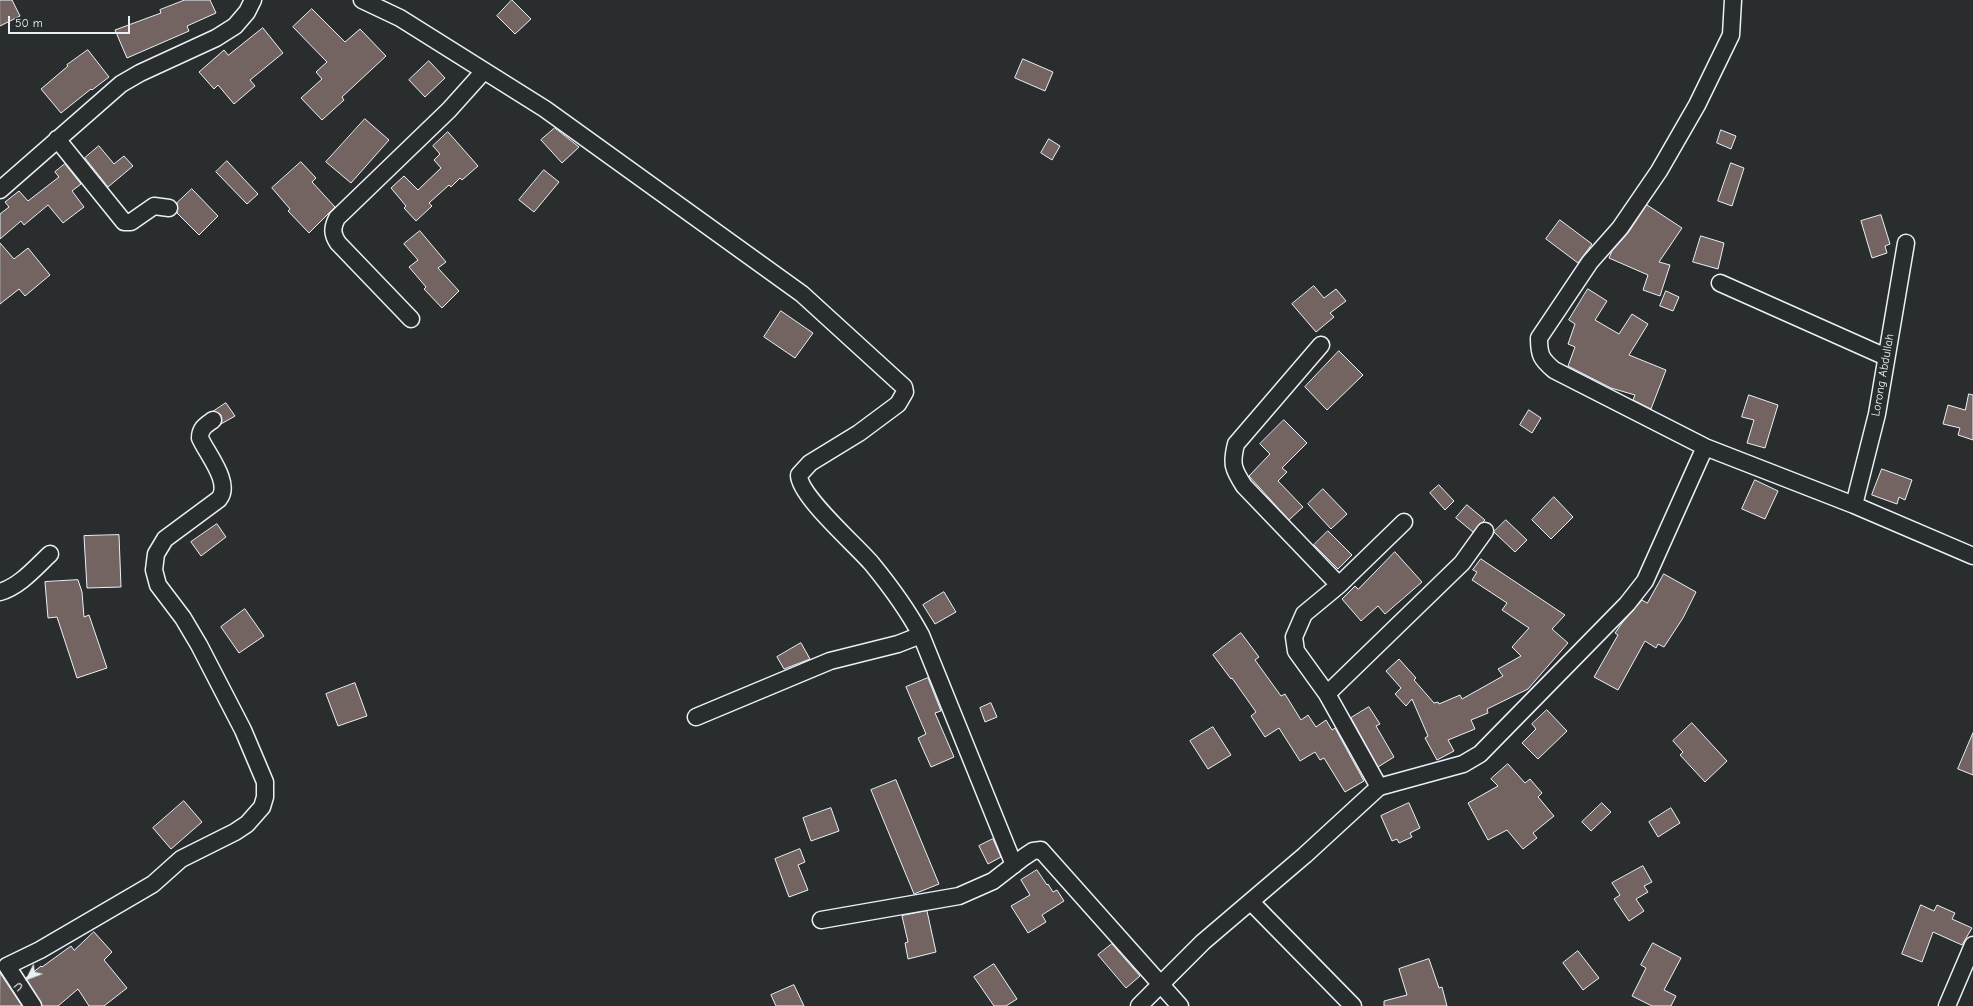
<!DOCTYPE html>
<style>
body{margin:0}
#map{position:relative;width:1973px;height:1006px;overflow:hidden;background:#2a2d2e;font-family:"Comic Neue",sans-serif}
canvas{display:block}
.north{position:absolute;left:8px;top:958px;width:40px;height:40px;-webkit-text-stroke:3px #2a2d2e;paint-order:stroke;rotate:228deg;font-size:11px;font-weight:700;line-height:16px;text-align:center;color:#e8f1f8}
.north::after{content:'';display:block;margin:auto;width:14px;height:18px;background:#e8f1f8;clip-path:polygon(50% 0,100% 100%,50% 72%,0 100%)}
.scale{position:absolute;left:8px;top:16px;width:122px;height:18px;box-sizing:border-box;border:2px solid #e8f1f8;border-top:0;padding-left:5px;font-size:12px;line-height:14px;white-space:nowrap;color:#e8f1f8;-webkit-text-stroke:3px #2a2d2e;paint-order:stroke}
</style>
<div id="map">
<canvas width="1973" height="1006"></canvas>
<div class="north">U</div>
<div class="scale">50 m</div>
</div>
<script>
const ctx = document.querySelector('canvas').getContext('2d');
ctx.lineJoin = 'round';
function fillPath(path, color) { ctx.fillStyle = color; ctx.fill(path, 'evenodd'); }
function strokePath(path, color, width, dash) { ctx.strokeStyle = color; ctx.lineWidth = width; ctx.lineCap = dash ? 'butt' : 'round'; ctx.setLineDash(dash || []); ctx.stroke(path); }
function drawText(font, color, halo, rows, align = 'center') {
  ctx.font = font + ' "Comic Neue",sans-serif'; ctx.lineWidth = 3; ctx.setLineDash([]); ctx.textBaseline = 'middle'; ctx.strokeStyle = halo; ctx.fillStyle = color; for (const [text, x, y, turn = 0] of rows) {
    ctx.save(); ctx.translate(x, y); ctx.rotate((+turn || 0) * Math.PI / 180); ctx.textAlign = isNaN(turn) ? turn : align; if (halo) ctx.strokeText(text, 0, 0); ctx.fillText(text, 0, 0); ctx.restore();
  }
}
const building = new Path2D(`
 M 0,0 L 12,0 L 20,16 L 0,26 Z
 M 185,0 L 210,0 L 216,13 L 187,26 L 189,31 L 127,58 L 115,30 L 161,13 L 160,10 Z
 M 512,0 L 531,19 L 515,34 L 497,16 Z
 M 312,9 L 345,42 L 360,29 L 386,56 L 342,97 L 344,100 L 322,120 L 301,98 L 322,79 L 316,72 L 327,62 L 293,27 Z
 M 263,28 L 283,53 L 250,80 L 255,86 L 234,104 L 218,85 L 214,89 L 199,72 L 224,50 L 228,55 Z
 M 88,50 L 109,77 L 92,90 L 91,89 L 61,113 L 41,89 L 68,66 L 67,65 Z
 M 1023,59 L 1053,72 L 1045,91 L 1015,78 Z
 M 429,61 L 445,78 L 425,97 L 409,80 Z
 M 365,119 L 389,140 L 351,183 L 326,162 Z
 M 555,128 L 579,147 L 562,163 L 541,140 Z
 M 1721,130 L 1736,136 L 1731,149 L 1717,143 Z
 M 448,132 L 478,166 L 462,180 L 460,178 L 451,187 L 449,185 L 429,203 L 432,206 L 416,221 L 404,208 L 406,206 L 391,188 L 404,176 L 418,190 L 441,168 L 434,160 L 440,154 L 433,146 Z
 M 1049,139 L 1060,146 L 1052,160 L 1041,153 Z
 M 99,146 L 114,164 L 124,156 L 133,166 L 108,187 L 85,158 Z
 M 227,161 L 258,194 L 247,204 L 216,172 Z
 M 301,162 L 316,178 L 312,182 L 335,207 L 309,233 L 288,211 L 290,209 L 272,188 Z
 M 1731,163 L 1744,168 L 1732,206 L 1718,201 Z
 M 65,164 L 81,184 L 72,191 L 84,207 L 63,223 L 48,205 L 24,225 L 21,221 L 0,239 L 0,214 L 9,207 L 5,202 L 19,191 L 28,201 L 59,177 L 55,172 Z
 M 544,170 L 559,182 L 534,212 L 519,200 Z
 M 192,189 L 218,216 L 199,235 L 177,213 L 177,203 Z
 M 1647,205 L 1682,228 L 1659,262 L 1670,265 L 1660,296 L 1643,290 L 1648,275 L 1609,258 L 1612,251 L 1628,233 Z
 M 1881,215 L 1890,244 L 1885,246 L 1887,253 L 1872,258 L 1861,221 Z
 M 1560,220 L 1592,244 L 1578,263 L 1546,239 Z
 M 420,231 L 446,262 L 438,268 L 459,291 L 442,308 L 424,289 L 426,287 L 409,267 L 418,260 L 404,244 Z
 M 1701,236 L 1724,243 L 1718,269 L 1693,262 Z
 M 0,243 L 14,259 L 28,248 L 50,275 L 25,296 L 19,289 L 0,304 Z
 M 1314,286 L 1324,298 L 1336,289 L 1346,301 L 1330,313 L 1334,317 L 1316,332 L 1292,304 Z
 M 1588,289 L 1607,301 L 1595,320 L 1619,334 L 1632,314 L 1648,324 L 1629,355 L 1666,370 L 1651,409 L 1633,400 L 1635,395 L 1611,388 L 1568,366 L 1575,347 L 1568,344 L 1575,324 L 1569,320 Z
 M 1666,291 L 1679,297 L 1673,311 L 1660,306 Z
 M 781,311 L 813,333 L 795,358 L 764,337 Z
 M 1339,351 L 1363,375 L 1327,410 L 1305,387 Z
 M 1969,394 L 1973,395 L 1973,440 L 1958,435 L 1960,428 L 1943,424 L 1948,405 L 1965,410 Z
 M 1749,395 L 1778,405 L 1765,448 L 1747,443 L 1754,420 L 1742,417 Z
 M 226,403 L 235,416 L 221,424 L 221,415 L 214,411 Z
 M 1529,410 L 1541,418 L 1532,433 L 1520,425 Z
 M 1284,420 L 1307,443 L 1282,468 L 1287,472 L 1278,481 L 1303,507 L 1289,520 L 1249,476 L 1270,454 L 1260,444 Z
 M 1882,469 L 1912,480 L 1905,500 L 1899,497 L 1897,504 L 1872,495 Z
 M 1755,480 L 1778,491 L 1765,519 L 1742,509 Z
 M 1439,485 L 1454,501 L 1445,510 L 1430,493 Z
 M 1323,489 L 1347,514 L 1331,529 L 1308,504 Z
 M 1554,497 L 1573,517 L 1551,539 L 1532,520 Z
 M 1467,505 L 1485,520 L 1473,532 L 1456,518 Z
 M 1506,520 L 1527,540 L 1515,552 L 1494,532 Z
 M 217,524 L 226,537 L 201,556 L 191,542 Z
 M 1328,531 L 1352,555 L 1338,569 L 1314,545 Z
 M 119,535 L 121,587 L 87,588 L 84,536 Z
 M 1395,552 L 1422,582 L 1385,614 L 1378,606 L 1361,621 L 1342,599 L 1355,586 L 1358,589 Z
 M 1481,559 L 1565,615 L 1552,629 L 1568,643 L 1528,689 L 1487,709 L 1488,713 L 1471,720 L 1475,729 L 1448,740 L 1454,751 L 1437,760 L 1425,738 L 1428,736 L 1412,699 L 1406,706 L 1395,694 L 1401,688 L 1386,671 L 1399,659 L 1416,678 L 1414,680 L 1434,703 L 1438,702 L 1439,704 L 1460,695 L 1462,699 L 1503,676 L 1498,669 L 1521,656 L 1512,647 L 1529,628 L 1502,610 L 1507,603 L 1472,580 L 1477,572 L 1473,570 Z
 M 1664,574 L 1696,592 L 1683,618 L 1664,647 L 1658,644 L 1656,648 L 1645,641 L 1618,690 L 1594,677 L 1618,635 L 1615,633 L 1622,623 L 1642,600 L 1647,603 Z
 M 78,580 L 82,592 L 84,617 L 89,615 L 107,668 L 77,678 L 57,617 L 48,618 L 45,582 Z
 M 944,592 L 956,612 L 935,624 L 923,605 Z
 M 245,609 L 264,636 L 239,653 L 221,627 Z
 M 1241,633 L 1259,657 L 1255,660 L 1281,696 L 1285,694 L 1301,720 L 1308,715 L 1316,727 L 1326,720 L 1332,730 L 1335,728 L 1364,781 L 1345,792 L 1324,758 L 1320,760 L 1315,752 L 1300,761 L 1279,728 L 1265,737 L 1251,716 L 1256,712 L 1232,678 L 1231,679 L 1213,655 Z
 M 801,643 L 810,659 L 784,669 L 777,657 Z
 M 928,678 L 941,711 L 935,713 L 954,757 L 931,767 L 918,738 L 926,734 L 906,687 Z
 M 355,683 L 367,716 L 338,726 L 326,694 Z
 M 991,703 L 997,717 L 985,722 L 980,708 Z
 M 1369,707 L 1380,724 L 1376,726 L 1394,757 L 1378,767 L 1351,718 Z
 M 1547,710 L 1567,731 L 1538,759 L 1522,743 L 1536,729 L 1532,724 Z
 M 1692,723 L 1727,761 L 1705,782 L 1680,755 L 1683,752 L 1673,741 Z
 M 1213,727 L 1231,755 L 1208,769 L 1190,741 Z
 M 1973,733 L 1973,775 L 1958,769 Z
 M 1508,764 L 1525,783 L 1530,779 L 1542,793 L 1538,797 L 1554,816 L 1533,833 L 1537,838 L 1523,849 L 1507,830 L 1488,840 L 1468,803 L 1498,786 L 1491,779 Z
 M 896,780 L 939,884 L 914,894 L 871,790 Z
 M 184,801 L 202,822 L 171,849 L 153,828 Z
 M 1409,803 L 1420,828 L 1410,833 L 1412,837 L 1399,843 L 1397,839 L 1392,841 L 1381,816 Z
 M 1602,803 L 1611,812 L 1591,831 L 1582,822 Z
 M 831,808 L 839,831 L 811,841 L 803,818 Z
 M 1671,808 L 1680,823 L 1658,837 L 1649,822 Z
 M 993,839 L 1001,857 L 988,864 L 979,846 Z
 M 800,849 L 805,862 L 798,865 L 808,890 L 789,897 L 775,859 Z
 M 1643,866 L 1652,882 L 1644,886 L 1648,892 L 1636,899 L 1644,911 L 1629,921 L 1614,899 L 1620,895 L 1612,883 Z
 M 1037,870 L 1047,885 L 1048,884 L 1053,892 L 1057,890 L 1064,901 L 1042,915 L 1046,922 L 1028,933 L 1011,906 L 1030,895 L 1021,880 Z
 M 1921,905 L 1934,911 L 1937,905 L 1955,913 L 1952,919 L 1972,928 L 1962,945 L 1933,932 L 1922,962 L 1902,954 Z
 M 927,911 L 936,952 L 908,959 L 905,943 L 908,942 L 902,916 Z
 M 94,932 L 112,952 L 104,960 L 127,988 L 104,1006 L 89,1006 L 78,989 L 58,1006 L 42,1006 L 26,978 L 41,966 L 42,967 L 71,946 L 74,950 Z
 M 1653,943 L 1681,958 L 1664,990 L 1676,996 L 1671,1006 L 1652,1006 L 1632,996 L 1646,968 L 1641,965 Z
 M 1112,944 L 1140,976 L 1126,988 L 1098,955 Z
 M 1578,951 L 1599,978 L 1583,990 L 1563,963 Z
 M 1429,959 L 1439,988 L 1442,987 L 1447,1006 L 1384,1006 L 1384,1001 L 1407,995 L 1399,969 Z
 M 994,964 L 1017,999 L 1006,1006 L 994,1006 L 974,977 Z
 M 0,973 L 22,1006 L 0,1006 Z
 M 794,985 L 804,1006 L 776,1006 L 771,995 Z`);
fillPath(building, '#736462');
strokePath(building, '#e8f1f8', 1);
const minor = new Path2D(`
 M 362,0 L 400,18 L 545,109 L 802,294 L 904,387 L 905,392 L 898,404 L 859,433 L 810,463 L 799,475 C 799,496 857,546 872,564 C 890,586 907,609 921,635 L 1014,865
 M 1733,0 L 1731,35 L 1697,105 L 1659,171 L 1620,228 L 1590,262 L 1539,338 C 1539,355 1541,359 1554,370 L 1705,447 L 1854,505 L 1973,556
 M 57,139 L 124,222 L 131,222 L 154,206 L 169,208
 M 0,190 L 121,84 L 140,73 L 216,38 L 235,26 L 247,12 L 253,0
 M 1720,283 L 1886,357
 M 411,319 L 338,243 C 332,234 332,228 337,218 L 449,110 L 484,71
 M 1321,345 L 1236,444 C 1231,464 1233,469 1244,486 L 1339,585
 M 1854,505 L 1877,414 L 1906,243
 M 0,592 C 20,586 35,568 50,554
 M 1327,694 L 1462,563 L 1485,531
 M 696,717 L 830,661 L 898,644 L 921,635
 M 1379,787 L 1463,764 L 1480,754 L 1627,604 L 1645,581 L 1705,447
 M 1251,902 L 1353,1006
 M 821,920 L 959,896 L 993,881 L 1024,857 L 1033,851 L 1041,850 L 1180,1006
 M 33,1006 L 7,966 L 40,950 L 136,894 L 153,884 L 181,859 L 235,832 L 247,824 L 262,807 L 265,797 L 265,782 L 243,730 L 199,645 L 183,618 L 158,585 L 154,570 L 156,554 L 165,539 L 219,499 C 232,483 207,454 200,438 C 200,428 206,425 213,420
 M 1139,1006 L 1203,942 L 1305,855 L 1379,787 L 1327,694 L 1296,651 L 1294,637 L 1304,614 L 1339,585 L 1404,522
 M 1947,1006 L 1973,945`);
strokePath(minor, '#e8f1f8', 19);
strokePath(minor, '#2a2d2e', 16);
drawText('12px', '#e8f1f8', '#2a2d2e', [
 ["Lorong Abdullah",1883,375,-80]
]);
</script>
